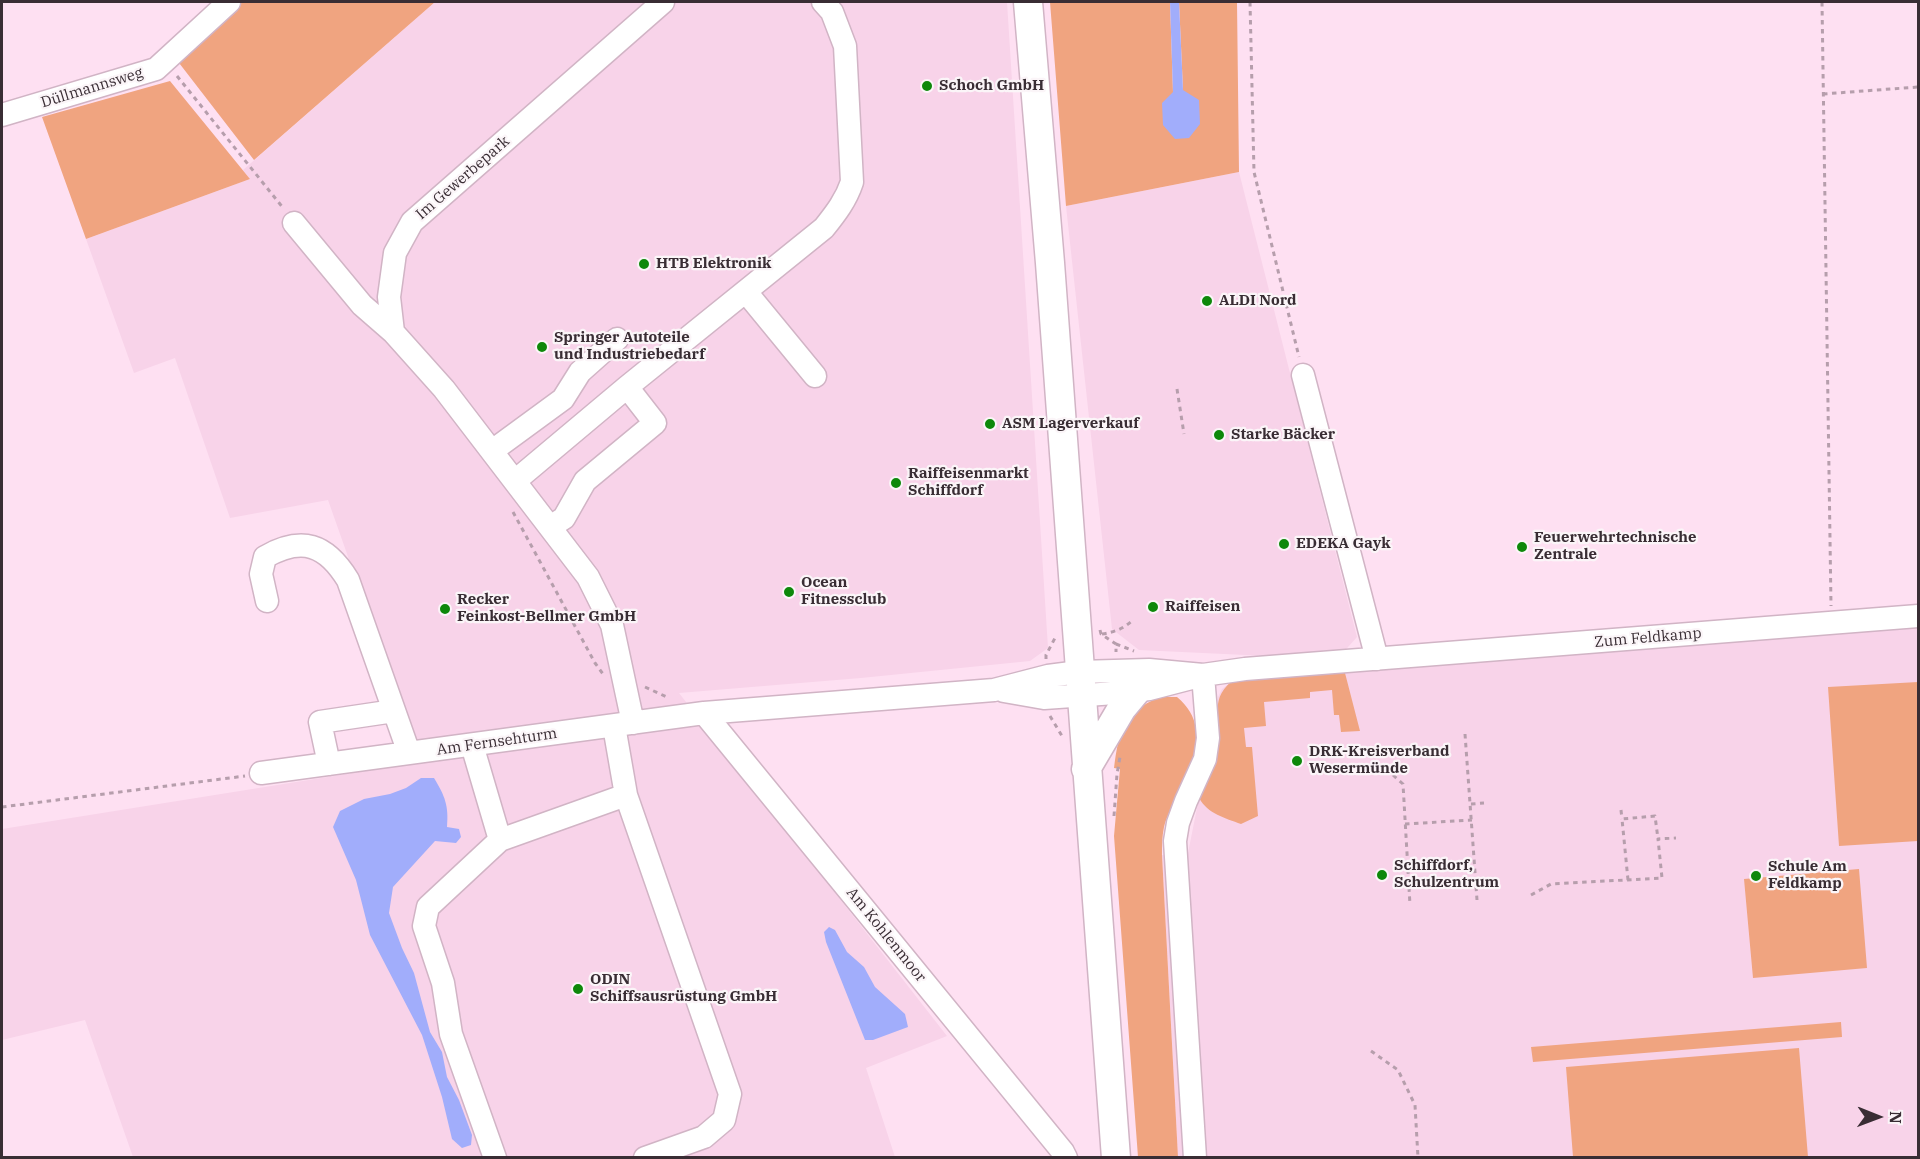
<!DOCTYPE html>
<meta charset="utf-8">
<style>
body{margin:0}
#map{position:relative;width:1920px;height:1159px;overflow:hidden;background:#fee0f2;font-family:"IBM Plex Serif",serif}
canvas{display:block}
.frame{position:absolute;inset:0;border:3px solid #392d34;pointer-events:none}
.north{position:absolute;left:1848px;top:1087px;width:60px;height:60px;-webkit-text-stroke:4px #fbf5f8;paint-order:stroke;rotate:91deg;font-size:16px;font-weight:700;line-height:24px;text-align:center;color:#392d34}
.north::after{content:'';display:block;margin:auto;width:21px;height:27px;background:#392d34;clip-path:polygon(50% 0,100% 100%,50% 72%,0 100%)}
</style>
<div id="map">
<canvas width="1920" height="1159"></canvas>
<div class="frame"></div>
<div class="north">N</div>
</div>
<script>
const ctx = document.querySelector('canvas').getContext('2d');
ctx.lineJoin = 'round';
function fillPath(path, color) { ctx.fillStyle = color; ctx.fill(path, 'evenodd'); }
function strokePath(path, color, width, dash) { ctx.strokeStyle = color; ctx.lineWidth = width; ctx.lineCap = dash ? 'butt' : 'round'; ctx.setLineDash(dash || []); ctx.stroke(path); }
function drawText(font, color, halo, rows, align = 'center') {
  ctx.font = font + ' "IBM Plex Serif",serif'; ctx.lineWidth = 4.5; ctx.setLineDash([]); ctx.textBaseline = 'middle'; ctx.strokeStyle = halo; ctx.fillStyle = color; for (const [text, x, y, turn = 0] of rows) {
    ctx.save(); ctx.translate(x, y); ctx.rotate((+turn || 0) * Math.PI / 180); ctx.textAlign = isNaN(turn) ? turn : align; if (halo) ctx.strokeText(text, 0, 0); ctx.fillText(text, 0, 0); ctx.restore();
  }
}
fillPath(new Path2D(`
 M 435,2 L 1007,2 L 1048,648 L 1030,661 L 861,678 L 679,693 L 947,1036 L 866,1068 L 895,1157 L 133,1157 L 85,1020 L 2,1040 L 2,829 L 415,763 L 412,738 L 328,500 L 230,518 L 175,358 L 134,373 L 86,239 L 250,179 L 243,170 Z
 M 1239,172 L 1357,637 L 1340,656 L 1267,656 L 1139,650 L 1112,629 L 1066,206 Z
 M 1918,625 L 1918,1157 L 1178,1157 L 1162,855 L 1188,853 L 1199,798 L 1218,746 L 1218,697 L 1222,689 L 1232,681 Z`), '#f8d3e9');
fillPath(new Path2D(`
 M 240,2 L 435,2 L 254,160 L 176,59 Z
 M 1050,2 L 1170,2 L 1173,92 L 1183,90 L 1179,2 L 1237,2 L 1239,172 L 1066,206 Z
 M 170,81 L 250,179 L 86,239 L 42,117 Z
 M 1338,670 L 1345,673 L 1360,731 L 1341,732 L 1339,715 L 1334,715 L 1332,690 L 1310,692 L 1310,698 L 1264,702 L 1266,726 L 1244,728 L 1246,747 L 1252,747 L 1258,816 L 1241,824 C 1225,818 1208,814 1199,798 C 1205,781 1213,764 1217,748 C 1225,720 1206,703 1232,681 Z
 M 1918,682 L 1918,841 L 1839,846 L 1828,687 Z
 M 1159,697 L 1177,697 C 1222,735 1177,785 1164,827 C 1162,836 1162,846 1162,855 L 1178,1157 L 1138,1157 L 1114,836 L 1120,769 L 1114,768 C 1119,730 1123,714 1159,697 Z
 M 1859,869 L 1867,968 L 1753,978 L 1744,879 Z
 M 1841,1022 L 1842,1037 L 1533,1062 L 1531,1047 Z
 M 1799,1048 L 1808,1157 L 1573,1157 L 1566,1067 Z`), '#f0a480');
fillPath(new Path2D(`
 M 1170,2 L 1179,2 L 1183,90 L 1199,100 L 1200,124 L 1189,138 L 1175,139 L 1163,125 L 1162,103 L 1173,92 Z
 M 421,778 L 434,778 C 445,796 449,806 447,827 L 459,829 L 461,837 L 456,843 L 435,841 L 393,887 L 389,913 L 402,948 L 414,973 L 430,1032 L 442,1052 L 447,1077 L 459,1100 L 472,1135 L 471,1145 L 462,1148 L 452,1139 L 442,1097 L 422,1035 L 370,935 L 356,880 L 333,827 L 340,811 L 364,799 L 390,794 L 406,788 Z
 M 829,927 L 835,930 L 847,952 L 864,967 L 875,987 L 905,1014 L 908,1027 L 873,1040 L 865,1040 L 826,942 L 824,932 Z`), '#a1adfb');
const minor = new Path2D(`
 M 2,115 L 156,69 L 229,2
 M 294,223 L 362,305 L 393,332 L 444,389 L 588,577 L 612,625 L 633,723
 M 746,292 L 815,376
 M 393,332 L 389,297 L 395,253 L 412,222 L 663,2
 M 1303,375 L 1377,659
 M 492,451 L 563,399 L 580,372 L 617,339
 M 515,481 L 627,387 L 824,228 C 836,213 846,200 852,182 L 845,46 L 832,12 L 823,2
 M 550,527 L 564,518 L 585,481 L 655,423 L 627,387
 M 267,601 L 261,574 L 265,557 C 302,536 326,544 348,580 L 409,753
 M 1004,691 L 1044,698 L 1115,693 L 1149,689 L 1203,675 L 1245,669 L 1918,616
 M 704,713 L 1063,1152 L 1066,1158
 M 614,726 L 626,795 L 730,1094 L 724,1120 L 704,1137 L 645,1158
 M 472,745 L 500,840 L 428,907 L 424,926 L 443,983 L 451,1034 L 495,1158
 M 329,764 L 320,722 L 394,711
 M 261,773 L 704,713 L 994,690 L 1048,676 L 1079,672 L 1149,670 L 1203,675
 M 500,840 L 626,795
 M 1195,1158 L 1175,841 L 1178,823 L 1186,801 L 1205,759 L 1208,738 L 1203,675`);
const major = new Path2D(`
 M 1028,2 L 1050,263 L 1116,1158
 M 1086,769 L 1122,708 L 1137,690`);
strokePath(minor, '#d1b4c5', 25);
strokePath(major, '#d1b4c5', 31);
strokePath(new Path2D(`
 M 1250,2 L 1254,172 L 1299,357
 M 1822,2 L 1831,606
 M 177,76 L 284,209
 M 1823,94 L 1918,87
 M 1177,389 L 1184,434
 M 513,512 L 595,663 L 603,674
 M 1100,630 L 1101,634 L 1116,644 L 1116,652
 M 1102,634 C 1115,632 1123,629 1133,620
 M 1116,644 L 1134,651
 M 1046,659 L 1046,655 L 1055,638
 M 645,687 L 669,698
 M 1050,716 L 1062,736
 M 1465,734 L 1477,900
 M 1393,775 L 1403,784 L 1410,905
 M 1471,804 L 1484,803
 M 2,807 L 245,776
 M 1621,810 L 1622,819
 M 1114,816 L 1117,774 L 1120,757
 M 1405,824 L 1472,820
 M 1628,880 L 1622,819 L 1655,816 L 1658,839
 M 1531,895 L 1551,884 L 1662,878 L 1658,839 L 1676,838
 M 1371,1051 L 1398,1070 L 1415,1105 L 1418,1158`), '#b69eac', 3, [4.5, 4.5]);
strokePath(minor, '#fff', 22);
strokePath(major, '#fff', 28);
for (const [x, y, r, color] of [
 [927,86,6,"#0e880a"],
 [644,264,6,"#0e880a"],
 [1207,301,6,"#0e880a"],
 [542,347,6,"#0e880a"],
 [990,424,6,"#0e880a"],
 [1219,435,6,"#0e880a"],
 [896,483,6,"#0e880a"],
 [1284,544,6,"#0e880a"],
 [1522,547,6,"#0e880a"],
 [789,592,6,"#0e880a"],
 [1153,607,6,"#0e880a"],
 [445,609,6,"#0e880a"],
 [1297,761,6,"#0e880a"],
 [1382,875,6,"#0e880a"],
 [1756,876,6,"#0e880a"],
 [578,989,6,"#0e880a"]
]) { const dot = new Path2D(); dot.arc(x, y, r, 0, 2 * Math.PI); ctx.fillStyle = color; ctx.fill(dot); strokePath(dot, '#fbf5f8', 2); }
drawText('bold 15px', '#392d34', '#fbf5f8', [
 ["Schoch GmbH",939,86],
 ["HTB Elektronik",656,264],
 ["ALDI Nord",1219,301],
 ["Springer Autoteile",554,338],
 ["und Industriebedarf",554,355],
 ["ASM Lagerverkauf",1002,424],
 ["Starke Bäcker",1231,435],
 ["Raiffeisenmarkt",908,474],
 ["Schiffdorf",908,491],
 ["Feuerwehrtechnische",1534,538],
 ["Zentrale",1534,555],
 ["EDEKA Gayk",1296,544],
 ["Ocean",801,583],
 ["Fitnessclub",801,600],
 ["Recker",457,600],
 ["Feinkost-Bellmer GmbH",457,617],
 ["Raiffeisen",1165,607],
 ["DRK-Kreisverband",1309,752],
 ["Wesermünde",1309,769],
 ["Schiffdorf,",1394,866],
 ["Schulzentrum",1394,883],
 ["Schule Am",1768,867],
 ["Feldkamp",1768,884],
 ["ODIN",590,980],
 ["Schiffsausrüstung GmbH",590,997]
], 'left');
drawText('15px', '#392d34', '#fbf5f8', [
 ["Düllmannsweg",92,88,-17],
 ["Im Gewerbepark",463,178,-41],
 ["Zum Feldkamp",1648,638,-5],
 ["Am Fernsehturm",497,742,-8],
 ["Am Kohlenmoor",886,935,51]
]);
</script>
